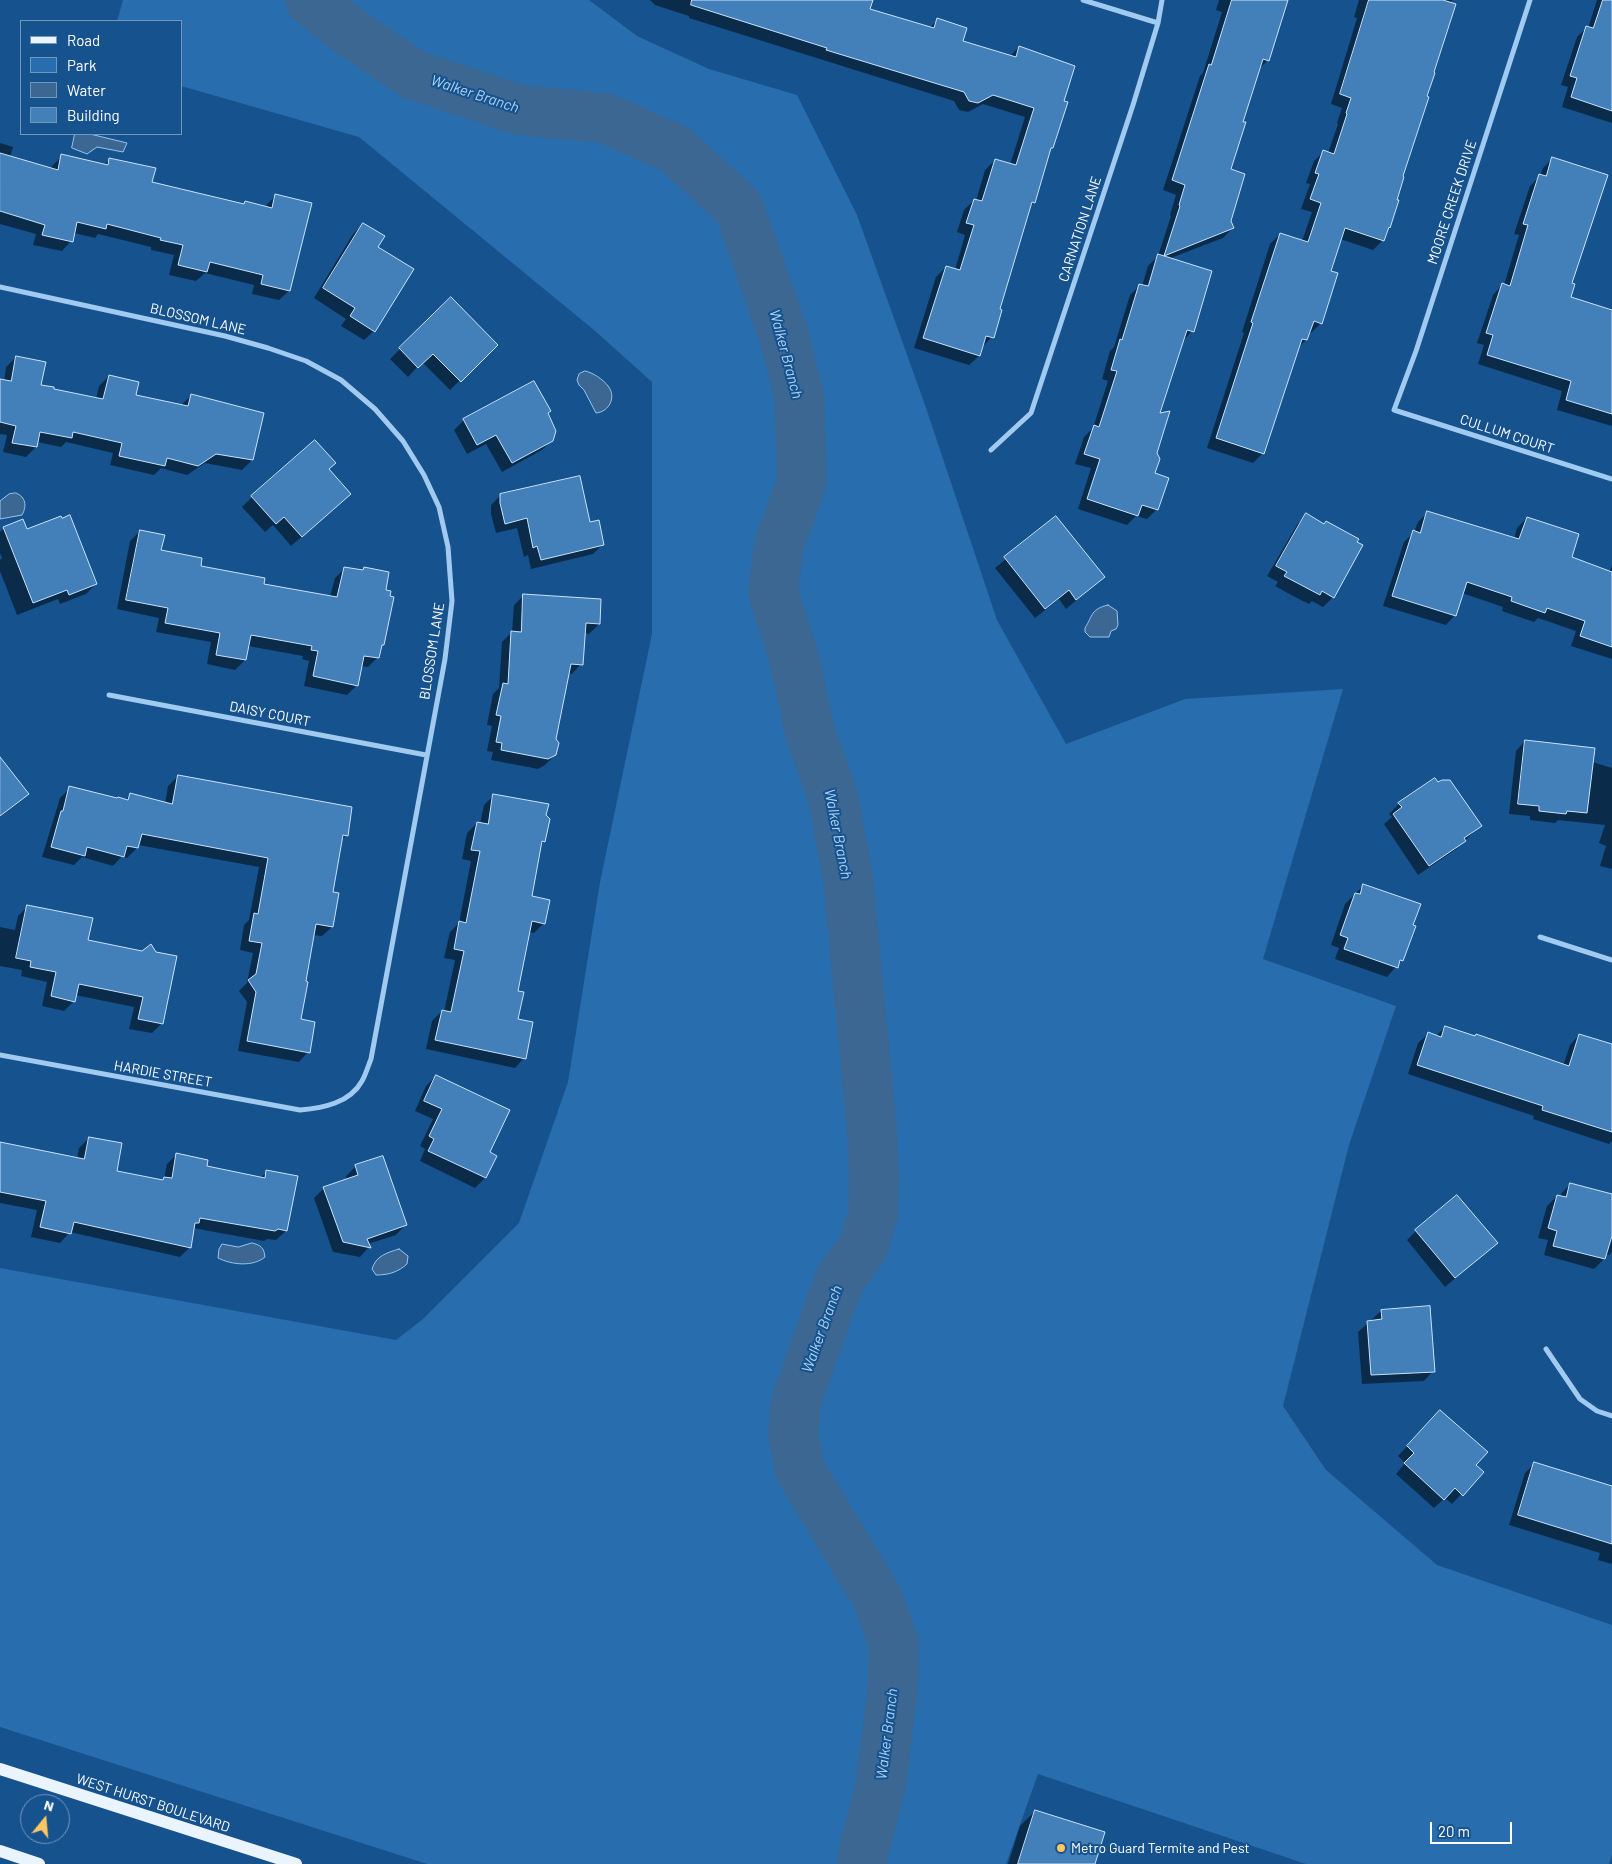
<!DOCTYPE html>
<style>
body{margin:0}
#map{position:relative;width:1612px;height:1864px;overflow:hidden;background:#16528e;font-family:Barlow,sans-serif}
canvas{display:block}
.legend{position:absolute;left:20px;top:20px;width:162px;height:115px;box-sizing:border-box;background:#16528e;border:1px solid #7397bb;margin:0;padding:6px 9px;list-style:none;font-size:15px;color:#fff}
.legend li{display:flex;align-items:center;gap:10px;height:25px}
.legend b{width:25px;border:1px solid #7397bb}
.north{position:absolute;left:20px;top:1794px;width:50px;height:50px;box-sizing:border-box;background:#16528e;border:1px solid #7397bb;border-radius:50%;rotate:17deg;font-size:14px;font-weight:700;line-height:20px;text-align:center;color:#fff}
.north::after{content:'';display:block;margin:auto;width:18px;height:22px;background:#ffc760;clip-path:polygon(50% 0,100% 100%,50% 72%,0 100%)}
.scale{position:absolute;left:1430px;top:1822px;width:82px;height:22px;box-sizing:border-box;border:2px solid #fff;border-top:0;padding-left:6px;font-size:15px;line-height:18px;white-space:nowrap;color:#fff;-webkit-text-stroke:4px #16528e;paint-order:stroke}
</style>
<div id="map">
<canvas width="1612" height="1864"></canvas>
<ul class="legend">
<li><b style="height:6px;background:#eaf4ff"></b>Road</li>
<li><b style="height:14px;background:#286dad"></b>Park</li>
<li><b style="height:14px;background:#3b6792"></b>Water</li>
<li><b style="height:14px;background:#437fb8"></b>Building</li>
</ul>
<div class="north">N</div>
<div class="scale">20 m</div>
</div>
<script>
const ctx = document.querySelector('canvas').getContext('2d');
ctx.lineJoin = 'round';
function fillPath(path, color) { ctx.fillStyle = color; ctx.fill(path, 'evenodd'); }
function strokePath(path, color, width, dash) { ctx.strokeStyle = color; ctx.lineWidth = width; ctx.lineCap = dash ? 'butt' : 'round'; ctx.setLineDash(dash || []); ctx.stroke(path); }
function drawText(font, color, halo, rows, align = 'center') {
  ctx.font = font + ' Barlow,sans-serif'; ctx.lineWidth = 4; ctx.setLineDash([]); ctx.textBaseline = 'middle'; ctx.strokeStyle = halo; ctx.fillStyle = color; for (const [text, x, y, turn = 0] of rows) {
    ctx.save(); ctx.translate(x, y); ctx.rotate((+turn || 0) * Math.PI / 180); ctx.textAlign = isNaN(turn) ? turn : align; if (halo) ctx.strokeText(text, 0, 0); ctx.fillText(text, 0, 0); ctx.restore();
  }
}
fillPath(new Path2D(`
 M 123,0 L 589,0 L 637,36 L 709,69 L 797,95 L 857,215 L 925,405 L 997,620 L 1066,744 L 1185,699 L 1343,689 L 1263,959 L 1396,1006 L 1349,1145 L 1283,1406 L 1326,1470 L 1437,1565 L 1612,1625 L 1612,1855 L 1609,1864 L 1306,1864 L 1038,1774 L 1006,1864 L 427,1864 L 0,1727 L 0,1268 L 396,1340 L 423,1319 L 519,1223 L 568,1082 L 600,882 L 652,634 L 652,382 L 594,330 L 359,137 L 181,86 L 181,21 L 117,21 Z`), '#286dad');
const water = new Path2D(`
 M 75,134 L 90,134 L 127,143 L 123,152 L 97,147 L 87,154 L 72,148 Z
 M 585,371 C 592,372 604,380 608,386 C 617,397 609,412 596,413 L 584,390 L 579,385 L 577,380 L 579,374 Z
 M 16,493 C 26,497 27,506 22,515 L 0,519 L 0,501 L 9,494 Z
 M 1108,605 L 1117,611 L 1118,625 L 1116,629 L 1111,631 L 1109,637 L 1090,637 L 1085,632 L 1085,628 C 1093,615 1091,609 1108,605 Z
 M 252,1243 C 261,1245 264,1248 265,1257 C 253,1267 232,1265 218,1258 L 219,1249 L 222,1244 L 238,1247 Z
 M 399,1249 L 408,1256 L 407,1264 C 398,1272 389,1275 376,1275 L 372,1269 C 376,1256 386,1253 399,1249 Z`);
fillPath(water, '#3b6792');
strokePath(water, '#94c6f3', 1);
fillPath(new Path2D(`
 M 650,0 L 872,0 L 869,10 L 929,28 L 938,20 L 961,41 L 1010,56 L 1019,47 L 1063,102 L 1052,148 L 1049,151 L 1034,202 L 1030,207 L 998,310 L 992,337 L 982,347 L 979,356 L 969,365 L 914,348 L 936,277 L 946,267 L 955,270 L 965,235 L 957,232 L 964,210 L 974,200 L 976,201 L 985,170 L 995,160 L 1010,165 L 1025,117 L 983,104 L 968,112 L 959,110 L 954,101 L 689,18 L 689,16 L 655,5 Z
 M 1219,0 L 1282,0 L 1268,60 L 1258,70 L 1242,122 L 1230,170 L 1229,221 L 1233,228 L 1223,238 L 1168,259 L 1192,331 L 1183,341 L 1158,415 L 1154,474 L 1157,509 L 1147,519 L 1136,516 L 1127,525 L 1078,509 L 1091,468 L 1075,464 L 1084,437 L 1093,428 L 1108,381 L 1102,379 L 1110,351 L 1114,347 L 1130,295 L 1140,285 L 1142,286 L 1148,266 L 1158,256 L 1171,216 L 1170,215 L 1176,195 L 1163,190 L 1200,76 L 1203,73 L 1222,12 L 1216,10 Z
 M 1359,0 L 1452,0 L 1401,177 L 1389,227 L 1386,230 L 1383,240 L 1373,250 L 1340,239 L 1330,272 L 1321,323 L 1311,333 L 1309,332 L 1306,340 L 1297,349 L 1263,453 L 1253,463 L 1207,448 L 1244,333 L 1242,332 L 1270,244 L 1280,234 L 1302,241 L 1312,212 L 1301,209 L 1310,184 L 1306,183 L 1314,161 L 1324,151 L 1328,153 L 1338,124 L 1337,123 L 1342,108 L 1331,104 L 1357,18 L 1354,17 Z
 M 1597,0 L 1612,0 L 1612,123 L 1562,107 L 1568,87 L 1561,85 L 1577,37 L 1586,28 L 1588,28 Z
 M 0,143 L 13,147 L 10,157 L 51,170 L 52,166 L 62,156 L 103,166 L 110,159 L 150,183 L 243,205 L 245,203 L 265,207 L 275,196 L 289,291 L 279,300 L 252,294 L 254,285 L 205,273 L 196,281 L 169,275 L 174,255 L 151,250 L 151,247 L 98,234 L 95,238 L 74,233 L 71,241 L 62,251 L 33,245 L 36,234 L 0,224 Z
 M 1553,158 L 1570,284 L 1569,298 L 1612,311 L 1612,426 L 1557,410 L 1562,391 L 1478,364 L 1484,345 L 1477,343 L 1493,295 L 1502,285 L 1504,285 L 1519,235 L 1514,234 L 1530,186 L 1540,176 L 1543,168 Z
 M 363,224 L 374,331 L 364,340 L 341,326 L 346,319 L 314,298 L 353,234 Z
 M 451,299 L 496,345 L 450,390 L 422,362 L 408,377 L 390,359 Z
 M 16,357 L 40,386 L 52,390 L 96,399 L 99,386 L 109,376 L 135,396 L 181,405 L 192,395 L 263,414 L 252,460 L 242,470 L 205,463 L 187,475 L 161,468 L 154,475 L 110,465 L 113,453 L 66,442 L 61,447 L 37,442 L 36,447 L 26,457 L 3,452 L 7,435 L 0,434 L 0,380 L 4,381 L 6,367 Z
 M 533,383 L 546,413 L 552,440 L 542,450 L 502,472 L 486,444 L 467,454 L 454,430 L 464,420 Z
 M 328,470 L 339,504 L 291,546 L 273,525 L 265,532 L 242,507 L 252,497 Z
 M 501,495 L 589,524 L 603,544 L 593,554 L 531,569 L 528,555 L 524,557 L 517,528 L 496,533 L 491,514 L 491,505 Z
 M 1428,512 L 1514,539 L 1517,528 L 1527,518 L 1570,558 L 1609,572 L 1612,566 L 1612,659 L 1571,646 L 1576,631 L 1538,618 L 1534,622 L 1502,611 L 1503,607 L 1462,593 L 1455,615 L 1446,625 L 1383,606 L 1404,542 L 1414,532 L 1418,522 Z
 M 1306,515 L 1333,597 L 1323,607 L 1312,601 L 1309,604 L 1293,596 L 1275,586 L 1278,582 L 1267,576 L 1297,525 Z
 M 1056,518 L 1104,577 L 1066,609 L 1059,599 L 1035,618 L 995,568 Z
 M 4,528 L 26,531 L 96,584 L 86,594 L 60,604 L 58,599 L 17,615 L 0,571 L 0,560 L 2,558 L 0,553 L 0,532 Z
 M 140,531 L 160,551 L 199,567 L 263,585 L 330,597 L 335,578 L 345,568 L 361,571 L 364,569 L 384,591 L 383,645 L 380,648 L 378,657 L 368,667 L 361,666 L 357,685 L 347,695 L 304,686 L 309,661 L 302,659 L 303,656 L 248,646 L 245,660 L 235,670 L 207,664 L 211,642 L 156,632 L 159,618 L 117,609 L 130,541 Z
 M 524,595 L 599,624 L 589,634 L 584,633 L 581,664 L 572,674 L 568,674 L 555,739 L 555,755 L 545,765 L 538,769 L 491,760 L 493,752 L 487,751 L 492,726 L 487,725 L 493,694 L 499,688 L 502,642 L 512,632 L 514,605 Z
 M 1525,741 L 1612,768 L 1612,869 L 1600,866 L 1606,846 L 1599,843 L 1605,825 L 1558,820 L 1555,823 L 1530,820 L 1530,816 L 1509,814 L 1516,751 Z
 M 0,765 L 28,794 L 0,817 Z
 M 178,776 L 347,835 L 340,841 L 331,893 L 332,927 L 322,936 L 313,935 L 299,1020 L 308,1052 L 299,1062 L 238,1051 L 247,1002 L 239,991 L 247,983 L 253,953 L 240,950 L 244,925 L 249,920 L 259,867 L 138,845 L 137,848 L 127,858 L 122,856 L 113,866 L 82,857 L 74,865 L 42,857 L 60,798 L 70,788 L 125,800 L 130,795 L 165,804 L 168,786 Z
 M 494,795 L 545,816 L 544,841 L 540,846 L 531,897 L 544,923 L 534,933 L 529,932 L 517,992 L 517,1020 L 524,1058 L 515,1068 L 426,1049 L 432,1021 L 442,1011 L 444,1012 L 455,960 L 444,958 L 450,932 L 459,923 L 471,861 L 462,859 L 467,833 L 477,823 L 480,824 L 484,805 Z
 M 1399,804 L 1480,826 L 1455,850 L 1418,875 L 1384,824 L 1392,817 L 1389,814 Z
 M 1364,885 L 1412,926 L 1402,960 L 1387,977 L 1335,959 L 1339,948 L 1331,945 L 1345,904 Z
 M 28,906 L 87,941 L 142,952 L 162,1023 L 152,1033 L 129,1029 L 134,1007 L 75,995 L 74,1001 L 64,1011 L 42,1006 L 47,982 L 21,976 L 22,970 L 0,966 L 0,927 L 15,930 L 18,916 Z
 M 1445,1027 L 1563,1066 L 1570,1045 L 1579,1035 L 1612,1045 L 1612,1141 L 1609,1144 L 1533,1119 L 1534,1116 L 1408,1074 L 1418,1043 L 1428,1034 L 1436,1036 Z
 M 436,1076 L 488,1153 L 495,1157 L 485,1178 L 475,1188 L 420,1161 L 425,1149 L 420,1146 L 433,1119 L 415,1111 L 426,1086 Z
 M 89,1138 L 115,1172 L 162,1181 L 164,1179 L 167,1164 L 177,1154 L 205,1167 L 260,1178 L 267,1172 L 286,1231 L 276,1240 L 267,1239 L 264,1241 L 193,1228 L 190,1247 L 180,1257 L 70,1232 L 60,1243 L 31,1237 L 37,1210 L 0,1203 L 0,1142 L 77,1159 L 79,1148 Z
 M 356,1166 L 405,1225 L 396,1235 L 368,1244 L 369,1247 L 360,1257 L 333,1252 L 314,1198 L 324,1188 L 347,1180 L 346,1176 Z
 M 1570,1184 L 1612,1195 L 1612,1252 L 1609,1255 L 1606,1254 L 1604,1259 L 1594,1269 L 1544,1255 L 1548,1240 L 1538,1238 L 1547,1206 L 1557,1196 L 1560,1197 L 1561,1194 Z
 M 1416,1231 L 1486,1252 L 1445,1287 L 1407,1240 Z
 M 1381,1311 L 1433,1371 L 1424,1381 L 1362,1384 L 1358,1332 Z
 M 1431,1421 L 1482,1472 L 1452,1504 L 1445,1498 L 1434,1508 L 1396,1474 L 1405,1463 L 1398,1456 Z
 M 1535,1463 L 1612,1487 L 1612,1564 L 1598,1560 L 1600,1553 L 1509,1525 L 1525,1473 Z
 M 1035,1811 L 1094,1864 L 1008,1864 L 1020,1826 Z`), '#0007');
strokePath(new Path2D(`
 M 310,0 L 346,29 L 412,74 L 520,110 L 605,118 L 675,149 L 739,208 L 784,336 L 799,396 L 802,482 L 779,545 L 773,592 L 794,658 L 811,735 L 833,796 L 848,878 L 872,1131 L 874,1178 L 873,1214 L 863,1247 L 839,1281 L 796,1402 L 793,1434 L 800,1470 L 877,1597 L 894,1644 L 893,1685 L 881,1784 L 863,1854 L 862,1864`), '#3b6792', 50);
const building = new Path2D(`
 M 692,0 L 873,0 L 870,9 L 934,28 L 937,18 L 967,28 L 963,41 L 1016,57 L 1019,46 L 1075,66 L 1064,101 L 1068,102 L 1053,148 L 1051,148 L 1035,203 L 1032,202 L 1000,309 L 1002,310 L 994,338 L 986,336 L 980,356 L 923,338 L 946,266 L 960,270 L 974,225 L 966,223 L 974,199 L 982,201 L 995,159 L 1016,165 L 1034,108 L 993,95 L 978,103 L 969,101 L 964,92 L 826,50 L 827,48 L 691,5 Z
 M 1232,0 L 1288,0 L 1269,61 L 1263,59 L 1243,122 L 1246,122 L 1231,169 L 1245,174 L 1231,221 L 1234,228 L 1164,256 L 1180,206 L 1179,205 L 1185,185 L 1172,180 L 1209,64 L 1211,65 Z
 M 1369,0 L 1443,0 L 1456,4 L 1434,72 L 1435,73 L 1427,96 L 1429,97 L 1403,176 L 1404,177 L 1397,200 L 1399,200 L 1390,228 L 1389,227 L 1384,241 L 1345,228 L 1331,271 L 1338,273 L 1322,324 L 1314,321 L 1307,340 L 1302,339 L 1264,454 L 1216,438 L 1253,323 L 1251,322 L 1280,233 L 1308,242 L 1321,203 L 1310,199 L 1319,174 L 1315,173 L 1323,150 L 1334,154 L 1347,114 L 1346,113 L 1351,98 L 1340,94 Z
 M 1603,0 L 1612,0 L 1612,111 L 1571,97 L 1577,78 L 1570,76 L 1586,26 L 1593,28 Z
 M 0,153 L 58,170 L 61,154 L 108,165 L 109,158 L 156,168 L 152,182 L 244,204 L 245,201 L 272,208 L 275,194 L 312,203 L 290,291 L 261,284 L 263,275 L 210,262 L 207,272 L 178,265 L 183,245 L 160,240 L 161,238 L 107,224 L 106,229 L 77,222 L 73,242 L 42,235 L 45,225 L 0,211 Z
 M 1552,157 L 1608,175 L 1572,283 L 1575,284 L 1571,297 L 1612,310 L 1612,414 L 1566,400 L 1571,381 L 1487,355 L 1493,335 L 1486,333 L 1502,283 L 1510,286 L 1528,225 L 1523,224 L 1539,174 L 1546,176 Z
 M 363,223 L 385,236 L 378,247 L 414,269 L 375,332 L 350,316 L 355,308 L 323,288 Z
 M 1158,254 L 1212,271 L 1194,332 L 1187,330 L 1160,413 L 1170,411 L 1157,453 L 1160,459 L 1155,473 L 1169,478 L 1158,510 L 1142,505 L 1138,516 L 1087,499 L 1100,459 L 1084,454 L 1094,425 L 1099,427 L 1117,371 L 1111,370 L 1120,339 L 1122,340 L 1139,284 L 1148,286 Z
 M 451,297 L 498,345 L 461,382 L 433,354 L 418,368 L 399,348 Z
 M 16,356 L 46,362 L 41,385 L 54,387 L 54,389 L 103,399 L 109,375 L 139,382 L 136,395 L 188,406 L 191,394 L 264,413 L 253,460 L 216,454 L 198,466 L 167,458 L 165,466 L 119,456 L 122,443 L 73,432 L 72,438 L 40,432 L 37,447 L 12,443 L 16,426 L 0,422 L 0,379 L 11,381 Z
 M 534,381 L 551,411 L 548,413 L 556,431 L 553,441 L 512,463 L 496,435 L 477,445 L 463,419 Z
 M 315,440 L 336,463 L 329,469 L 351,494 L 302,537 L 284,517 L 276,524 L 251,496 Z
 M 580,476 L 590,522 L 599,520 L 604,545 L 541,560 L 537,546 L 533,548 L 527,518 L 505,524 L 500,503 L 500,494 Z
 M 1427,511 L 1519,539 L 1527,517 L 1579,534 L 1572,557 L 1612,572 L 1612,647 L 1580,636 L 1585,621 L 1547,608 L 1545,613 L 1511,601 L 1512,597 L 1467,582 L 1456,616 L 1392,596 L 1413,530 L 1420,533 Z
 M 1306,513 L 1324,524 L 1326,521 L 1359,539 L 1357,542 L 1363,545 L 1334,598 L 1322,591 L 1320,595 L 1303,586 L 1284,576 L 1287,572 L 1276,566 Z
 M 70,515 L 97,584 L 69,595 L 67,590 L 33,603 L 3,527 L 23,519 L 27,529 L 61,516 L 62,518 Z
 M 1056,516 L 1105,577 L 1076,600 L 1069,590 L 1045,609 L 1004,557 Z
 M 140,530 L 165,535 L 161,550 L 202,558 L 201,566 L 265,578 L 264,584 L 337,597 L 344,567 L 363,570 L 364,567 L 389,572 L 386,590 L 391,591 L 390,596 L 394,597 L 384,645 L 382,645 L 379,658 L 364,656 L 358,686 L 313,676 L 318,651 L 311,650 L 312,646 L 251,635 L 246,660 L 216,655 L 220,633 L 165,623 L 168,608 L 126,600 Z
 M 523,594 L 601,599 L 600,624 L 586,623 L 583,665 L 571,664 L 556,739 L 559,743 L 556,755 L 548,759 L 501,750 L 502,743 L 496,742 L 501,716 L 496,715 L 503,683 L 508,684 L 511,631 L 521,632 Z
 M 1525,740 L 1595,748 L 1587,813 L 1567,811 L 1566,814 L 1539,811 L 1539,806 L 1518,804 Z
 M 0,757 L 29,794 L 0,816 Z
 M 178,775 L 352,807 L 348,836 L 343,835 L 333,892 L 339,893 L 333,927 L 316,924 L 306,981 L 308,982 L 301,1019 L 315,1022 L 310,1053 L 247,1041 L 256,992 L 248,980 L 256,974 L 262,943 L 249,941 L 254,913 L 258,914 L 268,858 L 142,834 L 138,848 L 127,846 L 124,857 L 87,847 L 85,856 L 51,847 L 61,811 L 63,811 L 69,786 L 117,798 L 118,797 L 128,800 L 130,793 L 172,804 Z
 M 1435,778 L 1438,782 L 1442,780 L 1450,780 L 1482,826 L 1464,838 L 1466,841 L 1429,866 L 1393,814 L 1402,807 L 1398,803 Z
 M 493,794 L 549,804 L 546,815 L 550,819 L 545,842 L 542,841 L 532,896 L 550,900 L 545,924 L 532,921 L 518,991 L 524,992 L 518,1019 L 533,1022 L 526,1059 L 435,1040 L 442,1010 L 451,1012 L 464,951 L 454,949 L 459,921 L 466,923 L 480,851 L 471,850 L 477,822 L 488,824 Z
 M 1363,884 L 1421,904 L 1413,925 L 1416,926 L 1403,961 L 1400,960 L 1398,968 L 1344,949 L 1348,938 L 1340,935 L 1355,893 L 1360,894 Z
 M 27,905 L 93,918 L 88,940 L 142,951 L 151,944 L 156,952 L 177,956 L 163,1024 L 138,1019 L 143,997 L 79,984 L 75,1002 L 51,996 L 56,972 L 30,967 L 31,961 L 16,958 Z
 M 1445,1026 L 1475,1036 L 1476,1034 L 1569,1066 L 1579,1034 L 1612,1044 L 1612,1132 L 1542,1110 L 1543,1106 L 1417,1065 L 1428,1032 L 1441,1037 Z
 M 436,1075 L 510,1110 L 490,1152 L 497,1156 L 486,1178 L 428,1151 L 434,1139 L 429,1136 L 442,1109 L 424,1101 Z
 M 89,1137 L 122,1143 L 117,1171 L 163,1180 L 164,1177 L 172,1178 L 176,1153 L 208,1160 L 207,1166 L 265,1178 L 266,1170 L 298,1176 L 287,1231 L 278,1229 L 275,1231 L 200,1218 L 199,1223 L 195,1223 L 191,1248 L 74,1222 L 71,1234 L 40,1227 L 46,1201 L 0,1192 L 0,1142 L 84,1159 Z
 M 383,1156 L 407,1225 L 367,1239 L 371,1248 L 343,1242 L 323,1187 L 358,1175 L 355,1165 Z
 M 1570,1183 L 1612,1194 L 1612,1236 L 1605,1259 L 1553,1246 L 1557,1231 L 1548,1228 L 1557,1195 L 1566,1197 Z
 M 1457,1195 L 1498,1243 L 1455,1278 L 1415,1230 Z
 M 1430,1306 L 1435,1372 L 1371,1375 L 1367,1321 L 1382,1319 L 1381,1310 Z
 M 1440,1410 L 1488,1452 L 1476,1465 L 1484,1472 L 1463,1496 L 1455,1488 L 1444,1500 L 1404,1463 L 1414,1453 L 1407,1446 Z
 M 1534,1462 L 1612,1486 L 1612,1544 L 1518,1515 Z
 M 1035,1810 L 1105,1832 L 1095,1864 L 1018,1864 Z`);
fillPath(building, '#437fb8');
strokePath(building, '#c8e3fb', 1);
strokePath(new Path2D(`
 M 1083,0 L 1158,23
 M 1530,0 L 1416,351 L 1394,410 L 1612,479
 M 0,287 L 225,336 L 268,348 L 306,361 L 341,380 L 375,409 L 403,441 L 424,475 L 439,507 L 448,547 L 452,601 L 445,659 L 371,1059 C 368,1066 366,1074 362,1081 C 350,1103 323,1108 300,1110 L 0,1055
 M 991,450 L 1031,413 L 1133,105 L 1158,23 L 1162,0
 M 109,695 L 426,755
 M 1540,937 L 1612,960
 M 1546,1349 L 1580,1399 L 1597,1411 L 1612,1416`), '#a1caf0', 5);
strokePath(new Path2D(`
 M 0,1769 L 296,1864
 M 0,1851 L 39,1864`), '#eaf4ff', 12);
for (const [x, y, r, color] of [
 [1061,1848,5,"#ffc760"]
]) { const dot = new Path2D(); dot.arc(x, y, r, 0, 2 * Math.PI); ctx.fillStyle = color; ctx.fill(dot); strokePath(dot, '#16528e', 2); }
drawText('14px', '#fff', '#16528e', [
 ["MOORE CREEK DRIVE",1452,202,-72],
 ["CARNATION LANE",1080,229,-72],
 ["BLOSSOM LANE",198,319,13],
 ["CULLUM COURT",1507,434,18],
 ["BLOSSOM LANE",432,651,-81],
 ["DAISY COURT",270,714,11],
 ["HARDIE STREET",163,1074,10],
 ["WEST HURST BOULEVARD",153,1803,18]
]);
drawText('14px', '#fff', '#16528e', [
 ["Metro Guard Termite and Pest",1071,1848]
], 'left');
drawText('italic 15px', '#add4f7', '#16528e', [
 ["Walker Branch",475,94,18],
 ["Walker Branch",786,354,75],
 ["Walker Branch",838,834,79],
 ["Walker Branch",822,1329,-70],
 ["Walker Branch",887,1734,-83]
]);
</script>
